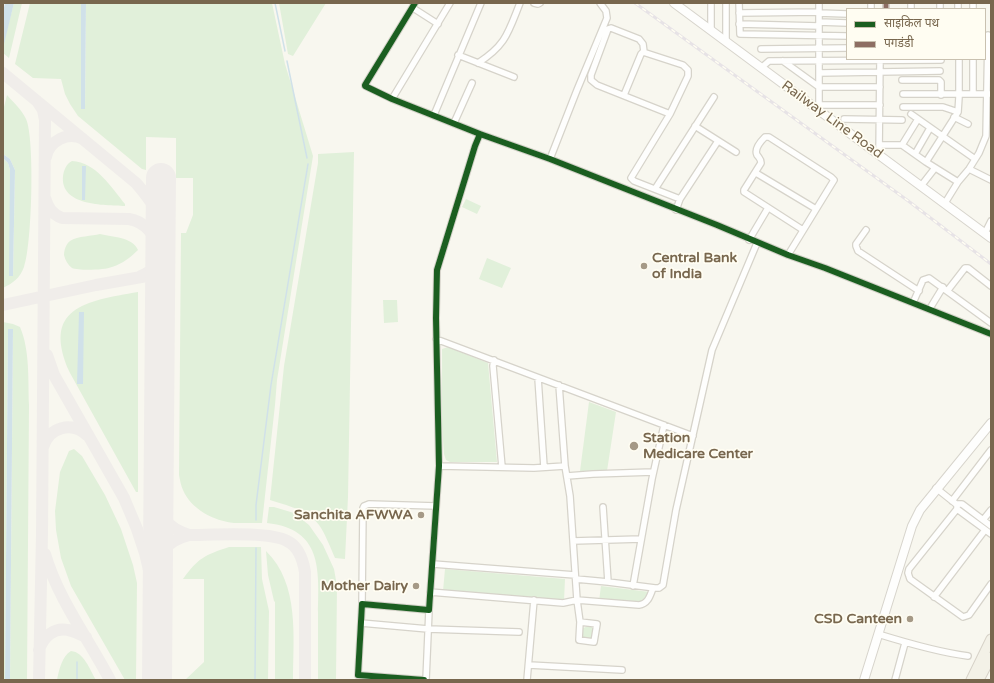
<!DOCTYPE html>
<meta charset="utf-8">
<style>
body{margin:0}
#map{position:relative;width:994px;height:683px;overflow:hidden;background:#f8f7ef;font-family:"Varela Round","Noto Sans Devanagari",sans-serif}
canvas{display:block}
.frame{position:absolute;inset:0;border:4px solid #78674e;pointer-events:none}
.legend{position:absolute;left:846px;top:8px;width:140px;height:52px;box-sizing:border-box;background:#fffdf2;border:1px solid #c9c1b0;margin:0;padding:5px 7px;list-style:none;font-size:12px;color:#78674e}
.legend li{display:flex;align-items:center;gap:8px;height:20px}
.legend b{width:20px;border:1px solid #c9c1b0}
</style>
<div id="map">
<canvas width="994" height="683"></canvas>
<div class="frame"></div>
<ul class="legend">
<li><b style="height:5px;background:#1b5e20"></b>साइकिल पथ</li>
<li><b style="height:5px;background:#8d6e63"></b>पगडंडी</li>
</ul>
</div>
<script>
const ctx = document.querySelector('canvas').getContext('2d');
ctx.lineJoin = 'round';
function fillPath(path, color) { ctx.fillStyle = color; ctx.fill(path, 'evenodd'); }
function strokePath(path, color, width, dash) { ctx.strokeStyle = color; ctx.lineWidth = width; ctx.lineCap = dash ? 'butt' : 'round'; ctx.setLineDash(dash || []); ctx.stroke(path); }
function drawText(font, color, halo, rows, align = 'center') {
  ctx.font = font + ' "Varela Round",sans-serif'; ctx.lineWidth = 3.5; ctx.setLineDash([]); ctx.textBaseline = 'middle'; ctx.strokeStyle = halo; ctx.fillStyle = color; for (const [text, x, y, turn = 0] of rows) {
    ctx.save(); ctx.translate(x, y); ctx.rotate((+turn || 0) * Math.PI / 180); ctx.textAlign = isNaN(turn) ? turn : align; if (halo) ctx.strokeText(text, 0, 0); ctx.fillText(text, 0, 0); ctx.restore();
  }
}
fillPath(new Path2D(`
 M 14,3 L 22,3 L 9,58 L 3,53 L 3,44 Z
 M 30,3 L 81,3 L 81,109 L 85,109 L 86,3 L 272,3 L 285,64 L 313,156 L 277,380 L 275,405 L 262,523 C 252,523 243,523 234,523 C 214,521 191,509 183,490 C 181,486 180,480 179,475 L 181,233 L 186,233 L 193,215 L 193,178 L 176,178 L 176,138 L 146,137 L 146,170 L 142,169 L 78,116 L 70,104 L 65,94 L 61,79 L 33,78 L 15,64 Z
 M 279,3 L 326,3 L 293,56 L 288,54 Z
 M 7,95 C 13,102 22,110 26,119 C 35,138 32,247 24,267 C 20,278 13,283 3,288 L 3,158 L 8,163 L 10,170 L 13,276 L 15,170 L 10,159 L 3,154 L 3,111 Z
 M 354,152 L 348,497 L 345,559 L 335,558 C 330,547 326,535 319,525 C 308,510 286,505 270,500 L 284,366 L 318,163 L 318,154 Z
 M 72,161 C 96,162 112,188 125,204 L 125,206 C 104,205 60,206 63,176 C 64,170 66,164 72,161 Z
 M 466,199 L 481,206 L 477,214 L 462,207 Z
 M 100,234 C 112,237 133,237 138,250 C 131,257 122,264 112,267 C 105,270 79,271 72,268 C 68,265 65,260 64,255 C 64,250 66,244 70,241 C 78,236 92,236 100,234 Z
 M 487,258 L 511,268 L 502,288 L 479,279 Z
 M 138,292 L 138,492 L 136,492 L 70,373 C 41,308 85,301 138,292 Z
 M 383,300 L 397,300 L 398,322 L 384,323 Z
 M 3,322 L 13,324 L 20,327 C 30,350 28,380 29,405 L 27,680 L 10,680 L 13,329 L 8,329 L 5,680 L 3,680 L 4,362 L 3,362 Z
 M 448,347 L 488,363 L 497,462 L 450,462 L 446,460 L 444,454 L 442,425 L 442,349 Z
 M 589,402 L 616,412 L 607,471 L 580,471 Z
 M 74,449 L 82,456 L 105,495 L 121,529 L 133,565 L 137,583 L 136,680 L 125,680 L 71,586 L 61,558 L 56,530 L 55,511 L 60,472 L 69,451 Z
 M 269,507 L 274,507 L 294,513 L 309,525 L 323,545 L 334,569 L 337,586 L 336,680 L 318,680 C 318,658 318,635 318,613 C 319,569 322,529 267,523 Z
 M 229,547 L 261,547 L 262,579 L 269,611 L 268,680 L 185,680 L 204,662 L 204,579 L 183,579 C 198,558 205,555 229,547 Z
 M 266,551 C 300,584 293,638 293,680 L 275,680 L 275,602 L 274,601 L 268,575 Z
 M 445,569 L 565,579 L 564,601 L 443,591 Z
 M 601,586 L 650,592 L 649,596 L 641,604 L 599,601 Z
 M 588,626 L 594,628 L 593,641 L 581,639 L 581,629 Z
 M 71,651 C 84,652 90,670 96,680 L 57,680 C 59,670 62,656 71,651 Z`), '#e1f0da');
fillPath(new Path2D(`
 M 5,3 L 14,3 L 4,44 L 3,12 Z
 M 81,3 L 86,3 L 85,109 L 81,109 Z
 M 3,154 L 10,159 L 15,170 L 13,276 L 9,276 L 10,170 L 8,163 L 3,158 Z
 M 82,166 L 86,166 L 85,200 L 82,200 Z
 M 79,312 L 84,312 L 83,384 L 77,384 Z
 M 8,329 L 13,329 L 10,680 L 5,680 Z`), '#d0e1e9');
strokePath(new Path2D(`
 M 275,3 L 285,51
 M 287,61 L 307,158
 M 256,520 L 256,505 L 271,385 L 308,164
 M 77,680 L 77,662
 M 255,680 L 256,548`), '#d0e1e9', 1.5);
strokePath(new Path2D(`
 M 3,73 L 136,183 C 152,202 159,210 160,235
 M 37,101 L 43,110 L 45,120 L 42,534 L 39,680
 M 46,157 C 49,141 68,131 83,139
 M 45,198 C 48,208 52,214 62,218 L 129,219 C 147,222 155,236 160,252
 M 141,276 C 152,271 159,267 160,254
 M 3,305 L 96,285 L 147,276 C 158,276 159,285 160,294
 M 47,355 L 54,375 L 124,498 L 137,529 L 145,553 L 151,579 L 157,637
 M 43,447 C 49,427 72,421 87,435
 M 158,492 C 161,516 164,527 189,535
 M 45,554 C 58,599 88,638 110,680
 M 158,579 C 159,554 163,542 189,535 C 211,535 269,531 287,541 C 298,546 303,560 305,572 L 305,680
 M 39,650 C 43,637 54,627 68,630 C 74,631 80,634 86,637`), '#f0edea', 12);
strokePath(new Path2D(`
 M 157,680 L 161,178`), '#f0edea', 30);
const street = new Path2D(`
 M 415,3 L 365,85 L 365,86 L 392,99 L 480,134 L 550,159 L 717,225 L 788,255 L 825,268 L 991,334
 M 534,3 L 538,4 L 540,3
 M 739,3 L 740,34 L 847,36
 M 871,3 L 871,9
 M 940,3 L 940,9
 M 973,3 L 973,9
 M 413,8 L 438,24
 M 886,9 L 886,3
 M 911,9 L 911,3
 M 958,9 L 958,3
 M 739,13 L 819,12
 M 819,13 L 847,14
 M 819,22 L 847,23
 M 739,24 L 819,26
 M 711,30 L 711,3
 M 726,41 L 726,3
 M 761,49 L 847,48
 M 644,52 L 643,44 L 639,39 L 611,28 L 608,29 L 591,75 L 591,80 L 597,85 L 670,114
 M 458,55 L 514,77
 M 973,59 L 973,94
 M 783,61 L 819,87 L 880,87
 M 478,63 C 506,45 508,33 520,3
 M 761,68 L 769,61 L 941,60
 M 819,73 L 940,71
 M 902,80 L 939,80 L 941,82 L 941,95
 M 903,94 L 991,94
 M 624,95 L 641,54 L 643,52 L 683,65 L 688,70 L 688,76 L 670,114 L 631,178 L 634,181 L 680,199
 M 392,99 L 450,3
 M 819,105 L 880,105
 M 903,107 L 943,107 L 958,112
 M 819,110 L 819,3
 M 911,114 L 975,159
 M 434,115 L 481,3
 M 954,117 L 968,124
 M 844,119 L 902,120
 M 454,123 L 472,83
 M 695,126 L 736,152
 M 879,145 L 902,145 L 918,119
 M 902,145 L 926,162
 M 915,154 L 930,128
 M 879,155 L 880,59
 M 550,159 L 577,90 L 607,18 L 606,11 L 600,3
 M 969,169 L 991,180
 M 756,173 L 816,209
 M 958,182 L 969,169 L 979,153 L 986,136 L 988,35
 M 921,186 L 935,168
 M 655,189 L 714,97
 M 945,203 L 958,182 L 926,162 L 958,112 L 959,97 L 959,59
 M 676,210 L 680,199 L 718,141
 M 866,230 L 856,244 L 856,246 L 858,251 L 919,291
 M 985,233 L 991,221
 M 749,240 L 768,208
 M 788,255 L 834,180 L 831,177 L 769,137 L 765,137 C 761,141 754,149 757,155 C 760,159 761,159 761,163 L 744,190 L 744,192 L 803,230
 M 948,290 L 965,268 L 968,268 L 991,286
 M 913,303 L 923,280 L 929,278 L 991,323
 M 932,305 L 943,287
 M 436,339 L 693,436
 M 494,360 L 493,366 L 502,467
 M 538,378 L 544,467
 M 559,385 L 565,466 L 570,496 L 577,600 L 580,622 L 579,640 L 594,642 L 597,624 L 580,622
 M 439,466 L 534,468 L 565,466
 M 567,476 L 593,474 L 653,472
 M 936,488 L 956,504 L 962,504 L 991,526
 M 952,501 L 991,450
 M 957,506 L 957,509 L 991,534
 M 603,507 L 608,582
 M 957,509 L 909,569 L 908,573 L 910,579 L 963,617 L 969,615 L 991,584
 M 983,520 L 991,510
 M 573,541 L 641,539
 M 433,564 L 575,575
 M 576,579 L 608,582 L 655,588 L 659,588 L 663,585 L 676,510 L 712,350 L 757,243
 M 633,586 L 652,479 L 664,425
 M 430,592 L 563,603 L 577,600 L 639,605 C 648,604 650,596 653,588
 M 934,597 L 985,530
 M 362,604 L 363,508 L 364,506 L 369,504 L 436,506
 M 361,623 L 428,629 L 519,632
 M 878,634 C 907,643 937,652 968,656
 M 529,665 L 622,670
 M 424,680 L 358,675 L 362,604 L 429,610 L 439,466 L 436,318 L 437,270 L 475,146 L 480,134
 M 426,680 L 429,610
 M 527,680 L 534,600
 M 895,680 L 905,643`);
const secondary = new Path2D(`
 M 674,3 L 991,238
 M 864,680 L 912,526 L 920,510 L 991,423`);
const primary = new Path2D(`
 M 971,680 L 991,639
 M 979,680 L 991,657`);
strokePath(street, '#d6d3ca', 8);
strokePath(secondary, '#d7d4cc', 10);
strokePath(primary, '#d7d2c8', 11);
strokePath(street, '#fefefd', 5.5);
strokePath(secondary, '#fefefd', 8);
strokePath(primary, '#f3f1e7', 9);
const rail = new Path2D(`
 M 635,3 L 907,200 L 991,264`);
strokePath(rail, '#e7e3e6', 3);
strokePath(rail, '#fffdf2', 1.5, [4.5]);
strokePath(new Path2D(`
 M 886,9 L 886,3`), '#8d6e63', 5, [10, 5]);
strokePath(new Path2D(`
 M 415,3 L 365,85 L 365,86 L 392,99 L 480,134 L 550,159 L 717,225 L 788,255 L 825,268 L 991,334
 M 424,680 L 358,675 L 362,604 L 429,610 L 439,466 L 436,318 L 437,270 L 475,146 L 480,134`), '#1b5e20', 6);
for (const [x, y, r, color] of [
 [644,266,4,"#a59986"],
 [634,446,5,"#a59986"],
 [421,515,4,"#a59986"],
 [416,586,4,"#a59986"],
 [910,619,4,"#a59986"]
]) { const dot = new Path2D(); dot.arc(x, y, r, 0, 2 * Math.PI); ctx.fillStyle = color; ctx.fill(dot); strokePath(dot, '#fffdf2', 1.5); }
drawText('14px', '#78674e', '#fffdf2', [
 ["Railway Line Road",832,120,36]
]);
drawText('bold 14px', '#78674e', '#fffdf2', [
 ["Central Bank",652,258,"left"],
 ["of India",652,274,"left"],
 ["Station",643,438,"left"],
 ["Medicare Center",643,454,"left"],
 ["Sanchita AFWWA",413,515],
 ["Mother Dairy",408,586],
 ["CSD Canteen",902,619]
], 'right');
</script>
